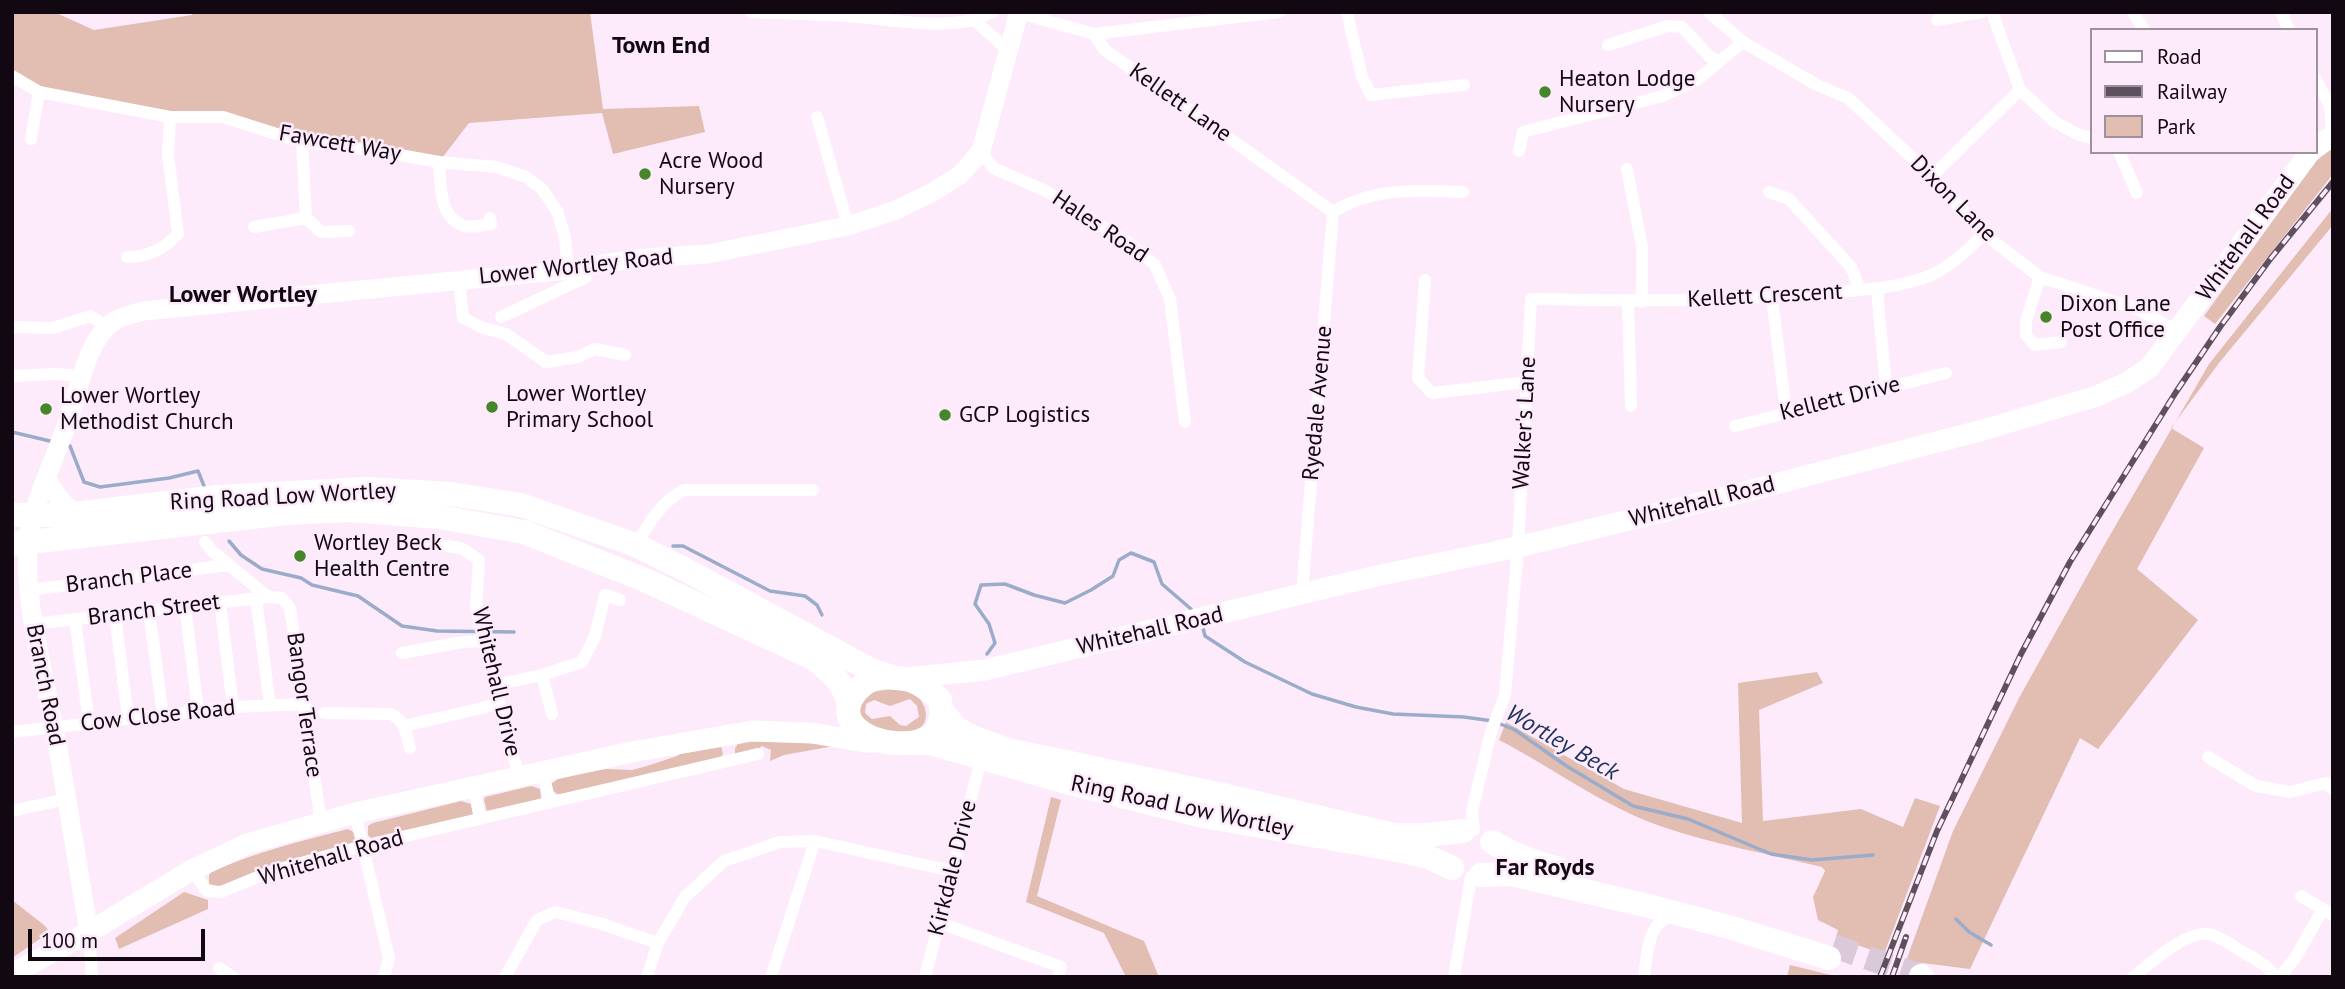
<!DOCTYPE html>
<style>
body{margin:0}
#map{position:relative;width:2345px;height:989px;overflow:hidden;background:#fdebfc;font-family:"PT Sans",sans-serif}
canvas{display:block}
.frame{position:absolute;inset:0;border:14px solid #120811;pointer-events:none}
.legend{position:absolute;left:2090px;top:28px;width:228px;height:126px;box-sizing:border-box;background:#fdebfc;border:2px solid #9f909e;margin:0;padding:9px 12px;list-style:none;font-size:21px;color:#120811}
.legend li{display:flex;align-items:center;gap:14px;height:35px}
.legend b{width:35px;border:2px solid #9f909e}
.scale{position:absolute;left:28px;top:929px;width:177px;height:32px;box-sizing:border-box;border:4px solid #120811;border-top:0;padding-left:9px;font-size:21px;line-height:24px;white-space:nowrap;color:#120811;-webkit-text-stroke:5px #fdebfc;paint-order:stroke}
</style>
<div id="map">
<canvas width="2345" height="989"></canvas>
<div class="frame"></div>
<ul class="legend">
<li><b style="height:9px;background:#fff"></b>Road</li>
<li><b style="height:9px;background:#5e515d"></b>Railway</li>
<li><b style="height:19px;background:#e1bdb2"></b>Park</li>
</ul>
<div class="scale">100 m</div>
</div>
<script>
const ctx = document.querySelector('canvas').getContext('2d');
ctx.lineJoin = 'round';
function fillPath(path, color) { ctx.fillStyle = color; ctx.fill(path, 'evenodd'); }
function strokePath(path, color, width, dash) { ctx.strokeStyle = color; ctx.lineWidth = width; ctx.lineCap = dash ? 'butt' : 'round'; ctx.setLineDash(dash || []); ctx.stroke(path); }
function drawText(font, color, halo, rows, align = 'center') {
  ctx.font = font + ' "PT Sans",sans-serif'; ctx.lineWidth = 5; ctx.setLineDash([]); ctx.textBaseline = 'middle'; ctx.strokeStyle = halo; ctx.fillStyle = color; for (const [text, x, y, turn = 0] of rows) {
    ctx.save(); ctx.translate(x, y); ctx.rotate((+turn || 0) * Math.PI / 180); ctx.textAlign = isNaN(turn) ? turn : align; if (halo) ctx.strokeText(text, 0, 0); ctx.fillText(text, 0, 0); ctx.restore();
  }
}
fillPath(new Path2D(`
 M 12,12 L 54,12 L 94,30 L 192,15 L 194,12 L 590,12 L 603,109 L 699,106 L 705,132 L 613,154 L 602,113 L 469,123 L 439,162 L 302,142 L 223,117 L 170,117 L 39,92 L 12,76 Z
 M 2333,148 L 2333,174 L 2215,324 L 2204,316 L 2316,161 Z
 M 2333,208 L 2333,225 L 2219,363 L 2171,428 L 2204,448 L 2137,569 L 2198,620 L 2098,749 L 2080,738 L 1970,969 L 1906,961 L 1953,831 L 2019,698 L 2102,549 L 2209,364 Z
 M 1817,672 L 1823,683 L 1759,710 L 1763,821 L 1861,809 L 1903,827 L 1915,798 L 1940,806 L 1884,954 L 1836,938 L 1838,930 L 1818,920 L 1813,897 L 1825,871 L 1822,867 C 1768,854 1713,844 1660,826 C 1603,806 1553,768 1499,740 L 1506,722 L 1624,789 L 1742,823 L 1738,683 Z
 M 890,689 C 895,689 902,688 907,690 C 925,695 936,725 913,731 C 904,734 882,732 873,728 C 869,727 863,722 859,719 L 856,700 L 873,692 ZM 910,699 L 917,706 L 919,717 L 906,726 L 900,725 L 890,716 L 872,719 L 865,713 L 866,704 L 874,700 L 890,706 Z
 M 749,741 L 792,741 L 834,746 L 784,755 L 770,761 L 771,750 L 762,746 L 756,751 L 735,754 L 735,748 L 738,744 Z
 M 721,746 L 723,754 L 720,758 L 562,794 L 557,794 L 551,789 L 551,784 L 559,778 L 606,769 L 632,770 L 647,766 L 677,756 L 689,748 Z
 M 531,786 L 540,789 L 541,799 L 487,811 L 484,800 L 485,797 Z
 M 1051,797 L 1061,800 L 1037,896 L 1144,941 L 1159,977 L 1126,977 L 1104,933 L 1026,902 Z
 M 461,801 L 471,804 L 473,814 L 472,816 L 372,839 L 368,835 L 368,826 L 373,823 Z
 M 348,829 L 355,833 L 356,842 L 220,887 L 209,884 L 209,875 L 211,872 C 256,852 301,841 348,829 Z
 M 184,892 L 208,900 L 208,909 L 119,949 L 115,938 Z
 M 12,900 L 44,925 L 50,932 L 12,958 Z
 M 1790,965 L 1839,977 L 1787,977 Z`), '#e1bdb2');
strokePath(new Path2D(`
 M 12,432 L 54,442
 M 65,445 L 70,446 L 84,482 L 100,487 L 169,478 L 198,471 L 204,486
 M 229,541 L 241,555 L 262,569 L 301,578 L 312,585 L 358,596 L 402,626 L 437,631 L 514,632
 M 673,546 L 683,546 L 770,591 L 805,596 L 817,605 L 822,615
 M 1203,628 L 1205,636 L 1245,662 L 1312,694 L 1356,707 L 1393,714 L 1464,717 L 1493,721 L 1515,730 L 1565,765 L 1633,806 L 1688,819 L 1771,854 L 1812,860 L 1873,855
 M 987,654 L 995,643 L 989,624 L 975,604 L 981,585 L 1005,584 L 1034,595 L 1065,603 L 1091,590 L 1113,576 L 1119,560 L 1131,553 L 1154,562 L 1162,584 L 1191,609
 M 1956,919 L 1969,932 L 1991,945`), '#9aacca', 3.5);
strokePath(new Path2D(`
 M 1833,946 L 1921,976`), '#dac9d9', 24, [24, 12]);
strokePath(new Path2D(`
 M 751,12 C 787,14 824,14 860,17 C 900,21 934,28 974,20 L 1009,51
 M 1347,12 L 1362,77 L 1371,95 L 1464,85
 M 1709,12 L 1743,42 L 1817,85 L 1848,98 L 1932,176 L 1984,234 L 2040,277 L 2140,310 L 2177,332
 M 1992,12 L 2020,90 L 2055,122 L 2077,134 L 2091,138
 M 2133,12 L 2144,30
 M 2281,12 L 2289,30
 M 1019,13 L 1094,34 L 1105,50 L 1333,212
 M 974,20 L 993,12
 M 1937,20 L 1982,12
 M 1094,34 L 1279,12
 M 1608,45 L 1668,26 L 1682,27 L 1709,56 L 1719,62 L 1743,42
 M 12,76 L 39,92 L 170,117 L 223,117 L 302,142 L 372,150 L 439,162 L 497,167 L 526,177 L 542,189 L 557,211 L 565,237 L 568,270
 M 2315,78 L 2330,106 L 2332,136
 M 817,117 L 848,226
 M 31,139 L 39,92
 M 302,142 L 306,218 L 321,232 L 349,231
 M 981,151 L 993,168 L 1046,191 L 1128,242 L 1155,265 L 1170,299 L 1185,422
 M 1519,151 L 1523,132 L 1663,96 L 1698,79 L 1719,62
 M 2119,152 L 2137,193
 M 439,162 C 441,184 438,217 464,226 C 471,228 483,225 491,224 L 490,218
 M 1627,169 L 1642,247 L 1642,302
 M 1932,176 L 2020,90
 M 1769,192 L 1789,199 L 1851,267 L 1860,290
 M 1333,212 C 1373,187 1418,190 1463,192
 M 254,227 L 306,218
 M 127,257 C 149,256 163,250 178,234 L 168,155 L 170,117
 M 2040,277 L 2026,321 L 2026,335 L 2035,345 L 2061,342
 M 459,280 L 463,318 L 483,328 L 506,334 L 546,362 L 578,357 L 595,349 L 625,355
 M 1425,280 L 1418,378 L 1432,393 L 1527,382
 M 1877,290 L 1886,388
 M 1772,298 L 1786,412
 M 1628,301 L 1631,406
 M 501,317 L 586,277 L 586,267
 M 12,327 L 53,328 L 90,316 L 108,327
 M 12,376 L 56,374 L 82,376
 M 1735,426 L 1946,373
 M 205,542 L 213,552 L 268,597
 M 426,543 L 461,548 L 479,560 L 476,608 L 499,704 L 519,776
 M 636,545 C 649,523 661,502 684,490 L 813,490
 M 30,590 L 229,565
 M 1302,593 L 1333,212
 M 256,598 L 270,705
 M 220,602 L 233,707
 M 185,606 L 198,711
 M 149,611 L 163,715
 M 115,615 L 128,719
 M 75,619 L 89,723
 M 33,624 L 268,597 L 282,598 L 290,608 L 321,823
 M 402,653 L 463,642 L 483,641
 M 542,675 L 552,714
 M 495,685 L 542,675 L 582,662 L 595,636 L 605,595 L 620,600
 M 324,713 L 391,714 C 405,721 406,733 410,748
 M 404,726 L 499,704
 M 12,732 L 233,707 L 305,704
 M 2208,757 L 2256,786 L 2290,792 L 2326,783 L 2333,789
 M 543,772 L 550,803
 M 474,787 L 480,819
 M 12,811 L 66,799
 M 355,813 L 389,958 L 384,977
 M 1474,830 L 1472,811 L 1491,732 L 1505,695 L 1518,547 L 1531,299 C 1629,301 1726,302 1824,293 C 1859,290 1896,289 1929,276 C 1950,267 1968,250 1984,234
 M 192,870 L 207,891 L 221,892 L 272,871 L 363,846 L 758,754
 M 2301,896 L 2333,915
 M 940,923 L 1061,967 L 1058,977
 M 89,932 L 92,977
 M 219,968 L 233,977
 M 505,977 L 537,920 L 555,912 L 599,923 L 658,943
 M 647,977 L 658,943 L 685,897 L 724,861 L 780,842 L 815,841 L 952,871
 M 771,977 L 815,841
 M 925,977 L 981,759
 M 1454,977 L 1471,877
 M 1644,977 C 1648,953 1646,925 1672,915
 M 2133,977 C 2151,963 2189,927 2212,935 C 2222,938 2232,945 2241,951 C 2253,958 2267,964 2275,977
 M 2280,977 L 2295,958 L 2323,909`), '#fff', 12);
strokePath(new Path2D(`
 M 47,480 C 56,495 62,505 78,513
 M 89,932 C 77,864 67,795 54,727 C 43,667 24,606 28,543 C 31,504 59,451 71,412 C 80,384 88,339 113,322 C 122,316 133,314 143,311 L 568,270 L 632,259 L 708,254 L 848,226 L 896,210 L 933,192 L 960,175 L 981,151 L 1019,12`), '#fff', 19);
strokePath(new Path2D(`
 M 2315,147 L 2333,136
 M 905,678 L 985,670 L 1376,576 L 1518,547 L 1748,491 L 1983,430 L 2097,396 L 2126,383 L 2149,368 L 2310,152
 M 12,974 L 89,932 L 192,870 L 247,844 L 355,813 L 632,752 L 752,731 L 812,733 L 865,742 L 880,742`), '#fff', 21);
strokePath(new Path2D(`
 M 12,515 L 65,515 L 217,497 L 367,489 L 451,494 L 521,505 L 636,545 L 690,572 L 869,669 L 892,677
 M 12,544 L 287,513 L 349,510 L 439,517 L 524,532 L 645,580 L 813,658 C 832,673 842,680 849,704
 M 878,677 C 908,678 917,678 940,700 L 942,716 L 935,734 C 913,748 876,746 856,728 C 836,708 858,684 878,677 Z
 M 942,711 L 956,728 L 972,737 L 1008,750 L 1218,794 L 1394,835 L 1427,835 L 1463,831
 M 913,743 L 930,743 L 1066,782 L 1203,816 L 1408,852 L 1428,857 L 1452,868
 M 1492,842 C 1513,854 1534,863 1559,869
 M 1481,875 L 1511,874 L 1653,907 L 1732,928 L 1829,958
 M 1921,976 L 1922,977`), '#fff', 24);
const rail = new Path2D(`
 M 1880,977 L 1937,831 L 2021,654 L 2070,562 L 2176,392 L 2220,327 L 2271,258 L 2333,182
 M 1892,977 L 1906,937`);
strokePath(rail, '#5e515d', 6);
strokePath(rail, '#fdebfc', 3.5, [10]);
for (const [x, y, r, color] of [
 [1545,92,7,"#448628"],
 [645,174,7,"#448628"],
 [2046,317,7,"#448628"],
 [492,407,7,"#448628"],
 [46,409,7,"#448628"],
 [945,415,7,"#448628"],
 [300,556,7,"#448628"]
]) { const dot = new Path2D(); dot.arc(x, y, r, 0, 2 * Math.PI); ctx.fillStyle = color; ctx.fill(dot); strokePath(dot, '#fdebfc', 2.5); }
drawText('23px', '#120811', '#fdebfc', [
 ["Heaton Lodge",1559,79],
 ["Nursery",1559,105],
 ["Acre Wood",659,161],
 ["Nursery",659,187],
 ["Dixon Lane",2060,304],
 ["Post Office",2060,330],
 ["Lower Wortley",506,394],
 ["Primary School",506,420],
 ["Lower Wortley",60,396],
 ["Methodist Church",60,422],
 ["GCP Logistics",959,415],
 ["Wortley Beck",314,543],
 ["Health Centre",314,569]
], 'left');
drawText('23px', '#120811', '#fdebfc', [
 ["Kellett Lane",1180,103,35],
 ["Fawcett Way",340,144,10],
 ["Dixon Lane",1953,199,45],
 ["Hales Road",1100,227,34],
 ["Whitehall Road",2246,238,-54],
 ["Lower Wortley Road",576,267,-6],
 ["Kellett Crescent",1765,296,-3],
 ["Kellett Drive",1840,399,-14],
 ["Ryedale Avenue",1318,403,-85],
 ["Walker's Lane",1525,423,-87],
 ["Ring Road Low Wortley",283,497,-3],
 ["Whitehall Road",1702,502,-14],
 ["Branch Place",129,578,-7],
 ["Branch Street",154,610,-7],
 ["Whitehall Road",1150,631,-13],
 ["Whitehall Drive",496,682,77],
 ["Branch Road",45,685,79],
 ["Bangor Terrace",304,705,82],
 ["Cow Close Road",158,716,-6],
 ["Ring Road Low Wortley",1182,807,12],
 ["Whitehall Road",331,858,-16],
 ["Kirkdale Drive",953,868,-76]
]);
drawText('bold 24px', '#120811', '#fdebfc', [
 ["Town End",661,46],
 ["Lower Wortley",243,295],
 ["Far Royds",1545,868]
]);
drawText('italic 24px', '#1d335c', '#fdebfc', [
 ["Wortley Beck",1562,743,30]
]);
</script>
